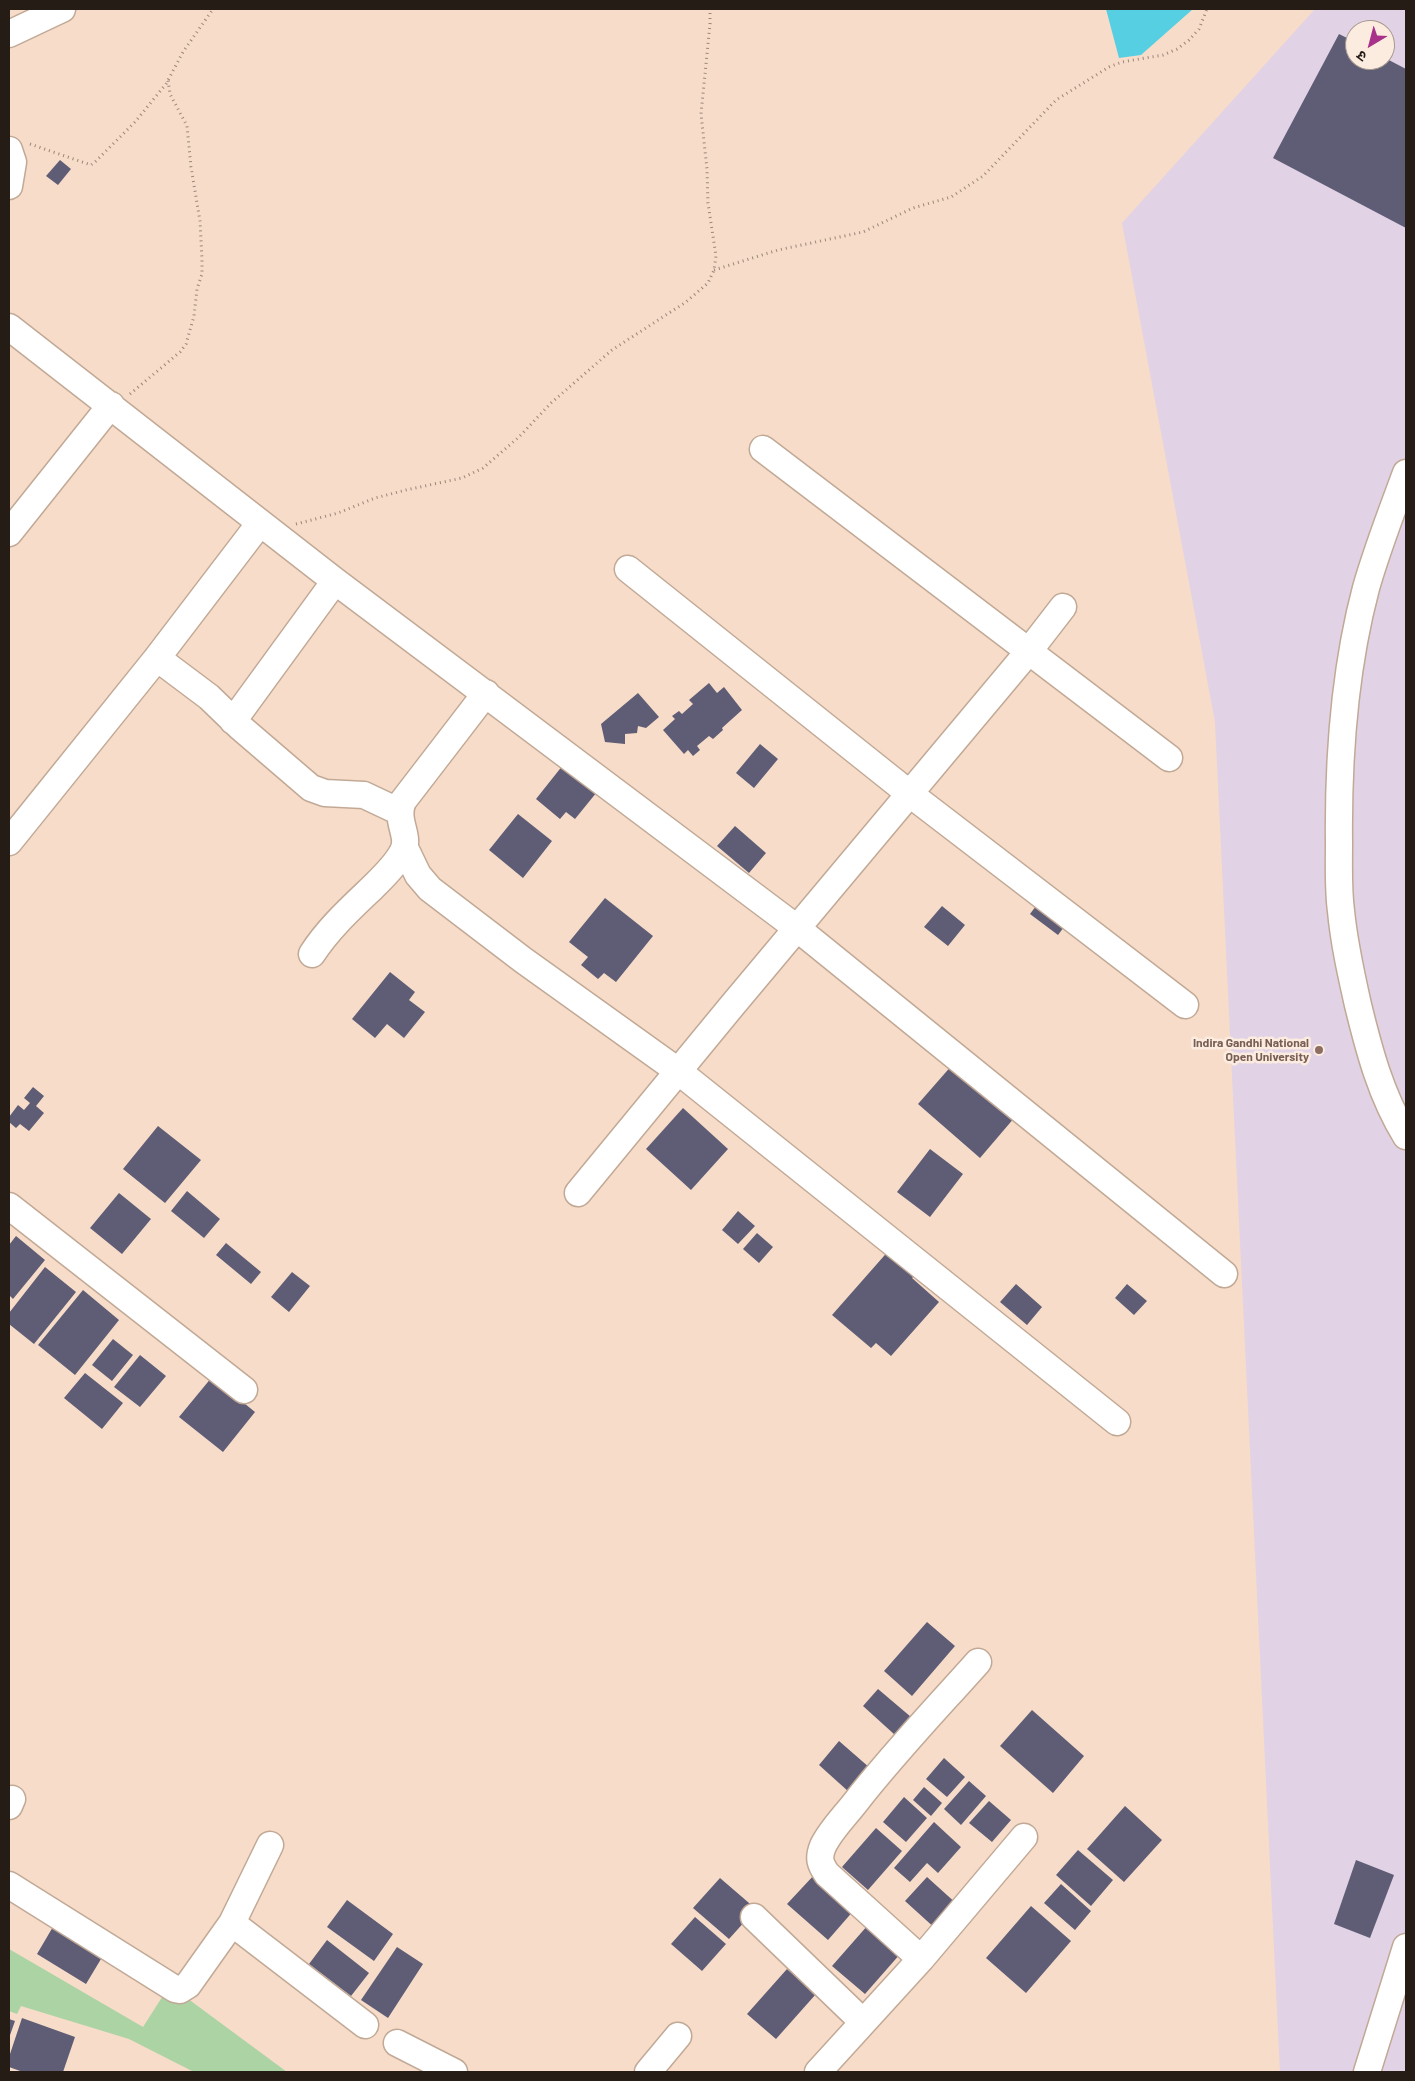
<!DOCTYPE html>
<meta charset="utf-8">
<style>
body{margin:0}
#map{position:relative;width:1415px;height:2081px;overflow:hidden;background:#f6dcc9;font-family:Barlow,"Noto Sans Devanagari",sans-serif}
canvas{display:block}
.frame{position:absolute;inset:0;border:10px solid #261c16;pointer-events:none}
.north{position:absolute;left:1345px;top:20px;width:50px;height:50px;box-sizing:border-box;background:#fcece0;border:1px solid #a6998f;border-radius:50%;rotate:217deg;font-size:14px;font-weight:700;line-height:20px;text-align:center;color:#261c16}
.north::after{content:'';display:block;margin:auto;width:18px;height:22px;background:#a83189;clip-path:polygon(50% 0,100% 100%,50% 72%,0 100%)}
</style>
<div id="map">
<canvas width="1415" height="2081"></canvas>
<div class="frame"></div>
<div class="north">उ</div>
</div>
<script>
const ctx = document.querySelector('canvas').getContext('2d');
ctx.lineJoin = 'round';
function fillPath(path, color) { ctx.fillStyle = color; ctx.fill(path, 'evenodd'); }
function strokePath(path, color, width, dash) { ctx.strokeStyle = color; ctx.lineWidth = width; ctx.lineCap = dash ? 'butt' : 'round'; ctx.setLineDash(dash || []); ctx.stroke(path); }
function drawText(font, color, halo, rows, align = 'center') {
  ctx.font = font + ' Barlow,sans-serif'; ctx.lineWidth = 5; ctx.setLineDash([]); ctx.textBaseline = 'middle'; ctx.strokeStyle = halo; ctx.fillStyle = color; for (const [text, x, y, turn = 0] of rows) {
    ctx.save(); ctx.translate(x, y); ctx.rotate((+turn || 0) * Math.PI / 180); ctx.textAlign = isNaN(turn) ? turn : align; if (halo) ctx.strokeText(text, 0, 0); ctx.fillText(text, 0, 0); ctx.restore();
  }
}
fillPath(new Path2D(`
 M 1315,9 L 1406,9 L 1406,2072 L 1280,2072 L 1215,722 L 1122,223 ZM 1355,30 L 1385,30 L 1385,60 L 1355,60 Z`), '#e1d2e5');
fillPath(new Path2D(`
 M 9,1949 L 143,2027 L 166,1991 L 176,1990 L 287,2072 L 194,2072 L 129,2039 L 21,2006 L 17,2014 L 9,2011 Z`), '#abd3a4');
fillPath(new Path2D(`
 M 1106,9 L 1193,9 L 1141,55 L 1119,58 Z`), '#55cfe1');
fillPath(new Path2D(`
 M 1339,34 L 1355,42 L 1355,60 L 1385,60 L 1385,58 L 1406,69 L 1406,228 L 1273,158 Z
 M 60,160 L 71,169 L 58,185 L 46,176 Z
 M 709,683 L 717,693 L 724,687 L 742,710 L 722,728 L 723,730 L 713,739 L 709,736 L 697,746 L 700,750 L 693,756 L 688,750 L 684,754 L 663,730 L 675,719 L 672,716 L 679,711 L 682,714 L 693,704 L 689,700 Z
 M 638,693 L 659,717 L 646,728 L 638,726 L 637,733 L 625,734 L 625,744 L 605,742 L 601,724 Z
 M 760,744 L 778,759 L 754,788 L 736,773 Z
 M 567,760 L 601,787 L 575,819 L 566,812 L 560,819 L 536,799 Z
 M 518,814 L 552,841 L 523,878 L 489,850 Z
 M 735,826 L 766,853 L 749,873 L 717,846 Z
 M 605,898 L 653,936 L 616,982 L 604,973 L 598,979 L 581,965 L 588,957 L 569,942 Z
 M 1042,898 L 1070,919 L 1058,935 L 1030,914 Z
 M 942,906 L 965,925 L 948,946 L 924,927 Z
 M 390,972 L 415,992 L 409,1000 L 425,1012 L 404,1038 L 387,1024 L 375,1038 L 352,1019 Z
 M 953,1064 L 1015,1117 L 980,1158 L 918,1104 Z
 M 33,1087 L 44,1096 L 36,1106 L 44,1113 L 29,1131 L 20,1124 L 16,1128 L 9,1122 L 9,1117 L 18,1105 L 24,1110 L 30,1103 L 24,1098 Z
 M 683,1108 L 728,1149 L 691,1190 L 646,1149 Z
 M 158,1126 L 201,1160 L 165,1203 L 123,1169 Z
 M 930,1149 L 963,1174 L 930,1217 L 897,1192 Z
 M 187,1191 L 220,1219 L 204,1238 L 171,1211 Z
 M 119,1193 L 151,1219 L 122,1254 L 90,1228 Z
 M 738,1211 L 755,1226 L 738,1244 L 722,1230 Z
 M 757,1233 L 773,1247 L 759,1263 L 743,1249 Z
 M 16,1236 L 45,1260 L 13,1299 L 9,1295 L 9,1245 Z
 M 226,1243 L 261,1272 L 251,1284 L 216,1255 Z
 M 891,1248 L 918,1272 L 912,1278 L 939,1302 L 891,1356 L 876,1343 L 871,1348 L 832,1315 Z
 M 45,1267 L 76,1292 L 34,1344 L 9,1324 L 9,1313 Z
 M 292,1272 L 310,1286 L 289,1312 L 271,1297 Z
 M 1016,1284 L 1042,1307 L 1027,1325 L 1000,1302 Z
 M 1127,1284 L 1147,1301 L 1134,1315 L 1115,1298 Z
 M 83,1290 L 119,1320 L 75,1375 L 38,1345 Z
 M 113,1339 L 133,1355 L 112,1381 L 92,1365 Z
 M 140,1355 L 166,1376 L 140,1407 L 114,1387 Z
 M 85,1373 L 123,1403 L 102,1429 L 64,1398 Z
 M 212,1377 L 255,1412 L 223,1452 L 179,1417 Z
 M 927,1622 L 955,1646 L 912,1696 L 884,1671 Z
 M 878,1689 L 911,1717 L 895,1735 L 863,1706 Z
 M 1032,1710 L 1084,1756 L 1053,1793 L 1000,1746 Z
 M 839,1741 L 870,1768 L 849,1792 L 819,1765 Z
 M 944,1758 L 965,1777 L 947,1797 L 926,1779 Z
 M 969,1781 L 986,1796 L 961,1825 L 944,1809 Z
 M 924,1787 L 942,1803 L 931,1816 L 913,1800 Z
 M 904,1797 L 927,1818 L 906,1842 L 883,1822 Z
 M 989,1801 L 1011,1820 L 992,1842 L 969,1823 Z
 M 1125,1806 L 1162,1840 L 1124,1882 L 1087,1849 Z
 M 934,1822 L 961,1847 L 938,1873 L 927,1863 L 910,1882 L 894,1868 Z
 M 876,1828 L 902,1851 L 868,1890 L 842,1867 Z
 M 1078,1850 L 1113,1880 L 1091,1906 L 1056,1875 Z
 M 1356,1860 L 1394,1875 L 1370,1938 L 1334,1924 Z
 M 815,1874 L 855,1909 L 828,1940 L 787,1904 Z
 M 927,1877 L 958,1905 L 937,1930 L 905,1901 Z
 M 720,1878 L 756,1909 L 729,1939 L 693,1908 Z
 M 1061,1884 L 1091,1911 L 1075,1930 L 1044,1903 Z
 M 347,1900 L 393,1934 L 374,1961 L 327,1927 Z
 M 1031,1906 L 1071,1941 L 1026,1993 L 986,1958 Z
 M 695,1917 L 726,1944 L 702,1971 L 671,1944 Z
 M 57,1920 L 107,1949 L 86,1984 L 37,1954 Z
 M 868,1925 L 901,1953 L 865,1994 L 832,1966 Z
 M 327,1940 L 369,1973 L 351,1996 L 309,1964 Z
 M 397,1947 L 423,1964 L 388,2018 L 361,2000 Z
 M 787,1969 L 816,1994 L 776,2039 L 747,2014 Z
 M 22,2018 L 75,2037 L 63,2072 L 23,2072 L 9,2067 L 9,2057 Z
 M 9,2019 L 15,2021 L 9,2038 Z`), '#5e5d75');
const minor = new Path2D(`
 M 9,34 L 62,9
 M 9,150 L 13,162 L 9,186
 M 9,327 L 335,581 L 798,929 L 1224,1274
 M 763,449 L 1169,758
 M 1406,473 C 1392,511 1377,549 1366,588 C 1344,671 1338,758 1339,843 C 1339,866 1338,889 1341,911 C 1344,943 1351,974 1358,1005 C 1369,1050 1381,1096 1406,1136
 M 9,533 L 111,405
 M 628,569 L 910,794 L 1185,1005
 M 157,658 L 209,697 L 240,727 L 311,788 L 325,793 L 364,795 L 400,812
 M 233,721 L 335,581
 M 9,842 L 157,658 L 260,523
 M 405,848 L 418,875 L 430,889 L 523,960 L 678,1071 L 1117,1422
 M 312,954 C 328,929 350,909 372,888 C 382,878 395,866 402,853 C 412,836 394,822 403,801 L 486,693
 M 578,1193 L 731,1007 L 1029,651 L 1063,607
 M 9,1206 L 244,1390
 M 9,1806 L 12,1799
 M 9,1885 L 175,1989 L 180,1990 L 188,1985 L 232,1923 L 270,1845
 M 754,1917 L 863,2022
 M 232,1923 L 365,2025
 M 921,1959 L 827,1874 C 820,1864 818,1858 823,1846 C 830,1831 844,1817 855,1803 C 893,1754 937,1708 978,1662
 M 397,2043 L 454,2072
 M 648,2072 L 678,2036
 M 818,2072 L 921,1959 L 1024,1837
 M 1367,2072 L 1406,1947`);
strokePath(minor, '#c1a996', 29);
strokePath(new Path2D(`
 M 30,144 L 91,165 L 96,161 L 135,122 L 166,84 L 183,52 L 213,9
 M 714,270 L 778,250 L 863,232 L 913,208 L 951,197 L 983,176 L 1056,100 L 1109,67 L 1122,62 L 1163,55 L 1177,49 L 1189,40 L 1199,29 L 1207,9
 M 130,394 L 180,352 L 186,344 L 194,316 L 197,289 L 202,274 L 202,259 L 200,221 L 191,167 L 187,126 L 170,94 L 168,80
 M 296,524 L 338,513 L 375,498 L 406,490 L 462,478 L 483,468 L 519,437 L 551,403 L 612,350 L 686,302 L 708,283 L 714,270 L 716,256 L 708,203 L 707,169 L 701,114 L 710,24 L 710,9`), '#9a877a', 3, [1, 4]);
strokePath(minor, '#fff', 26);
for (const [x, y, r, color] of [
 [1319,1050,5,"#8d6e63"]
]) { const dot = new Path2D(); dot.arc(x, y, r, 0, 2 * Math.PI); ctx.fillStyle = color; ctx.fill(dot); strokePath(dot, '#fcece0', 2); }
drawText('bold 12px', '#785e54', '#fcece0', [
 ["Indira Gandhi National",1309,1043],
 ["Open University",1309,1057]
], 'right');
</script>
